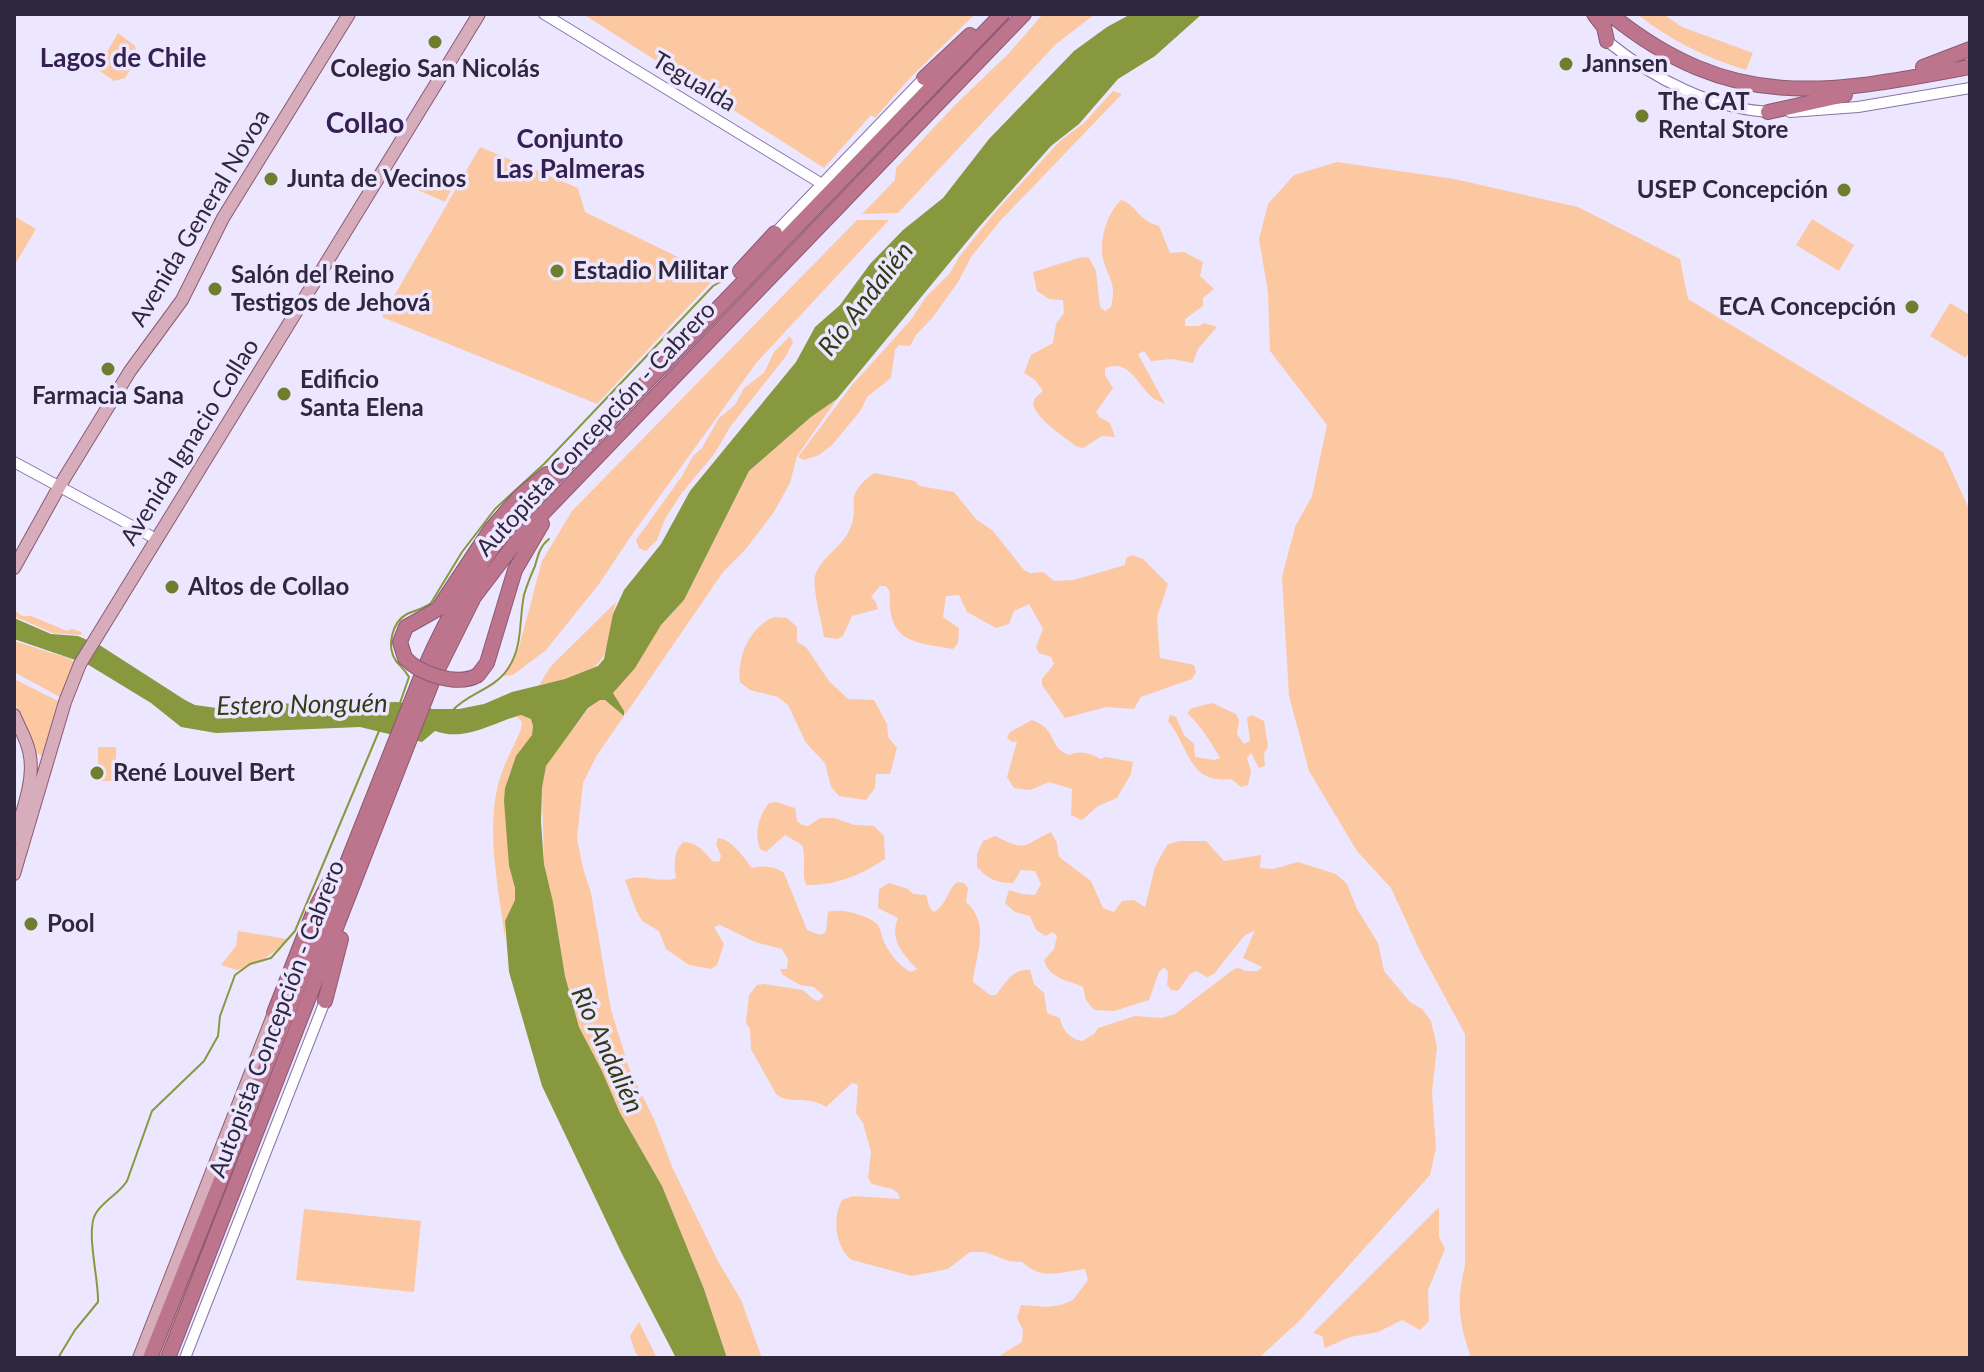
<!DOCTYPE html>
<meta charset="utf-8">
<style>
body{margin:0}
#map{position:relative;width:1984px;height:1372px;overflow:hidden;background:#ede6ff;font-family:Lato,sans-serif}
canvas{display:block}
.frame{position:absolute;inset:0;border:16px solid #2f273e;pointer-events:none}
</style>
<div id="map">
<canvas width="1984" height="1372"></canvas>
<div class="frame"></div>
</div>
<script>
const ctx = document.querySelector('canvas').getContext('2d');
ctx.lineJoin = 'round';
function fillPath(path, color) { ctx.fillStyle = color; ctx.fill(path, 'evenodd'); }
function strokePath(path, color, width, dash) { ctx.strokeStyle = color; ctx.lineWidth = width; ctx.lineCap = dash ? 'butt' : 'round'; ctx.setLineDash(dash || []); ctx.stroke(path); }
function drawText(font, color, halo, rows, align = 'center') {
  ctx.font = font + ' Lato,sans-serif'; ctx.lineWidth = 7; ctx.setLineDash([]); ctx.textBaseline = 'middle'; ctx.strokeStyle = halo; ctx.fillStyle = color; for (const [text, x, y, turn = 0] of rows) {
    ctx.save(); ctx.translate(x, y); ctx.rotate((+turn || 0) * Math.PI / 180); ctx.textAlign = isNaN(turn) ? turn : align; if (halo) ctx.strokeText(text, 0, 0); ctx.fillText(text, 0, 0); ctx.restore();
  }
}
fillPath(new Path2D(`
 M 583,14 L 969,14 L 973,16 L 909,79 L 875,118 L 871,115 L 824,168 Z
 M 1043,14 L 1095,14 L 1056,44 L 898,213 L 862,214 L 895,180 L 896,168 L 955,105 L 1009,53 Z
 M 1637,14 L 1663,14 L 1682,27 L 1753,53 L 1746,70 C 1706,58 1670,40 1637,14 Z
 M 118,33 L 135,46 L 138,56 L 125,78 L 114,81 L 97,69 Z
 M 1113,91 L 1122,94 L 1000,221 L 971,257 L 958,282 L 933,317 L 916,335 L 910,346 L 899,345 L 895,350 L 891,378 L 867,397 L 861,410 L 832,445 L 819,455 L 804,460 L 798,457 L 852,385 L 910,321 L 926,297 L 950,273 L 959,257 L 997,210 L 1060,141 L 1084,123 Z
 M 480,147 L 578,188 L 585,212 L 717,276 L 597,404 L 382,317 Z
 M 1337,162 L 1454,179 L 1578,207 L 1680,259 L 1688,299 L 1943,452 L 1970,511 L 1970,1358 L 1471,1358 C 1459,1322 1456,1303 1465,1265 L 1465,1034 L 1420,951 L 1391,888 L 1357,851 L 1309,771 L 1289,696 L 1282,577 L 1295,527 L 1312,496 L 1327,425 L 1270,351 L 1268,292 L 1259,239 L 1268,204 L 1294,175 Z
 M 425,175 L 452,188 L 445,202 L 418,190 Z
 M 1121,200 C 1137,205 1137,220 1159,226 L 1170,253 L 1184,252 L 1203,262 L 1200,276 L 1214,289 L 1203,298 L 1203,306 L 1185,319 L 1185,326 L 1199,326 L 1204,323 L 1217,327 L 1198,349 L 1193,363 L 1172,359 L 1151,361 L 1144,351 L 1138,354 L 1165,404 C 1161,402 1156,400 1153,398 C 1138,386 1130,358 1105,368 L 1105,375 L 1113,388 L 1096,412 L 1099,417 L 1110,423 L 1115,437 L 1102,436 L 1083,448 L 1076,446 C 1067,439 1028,414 1034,400 C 1036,396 1040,394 1043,391 L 1035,380 L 1024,373 L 1031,355 L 1053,343 L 1056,324 L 1064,313 L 1063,300 L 1049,299 L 1037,291 L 1033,272 L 1082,257 L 1089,258 L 1096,271 L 1100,307 L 1105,311 L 1111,307 C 1117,284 1109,280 1103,259 C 1099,240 1107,213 1121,200 Z
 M 14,216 L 36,229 L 14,266 Z
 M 1812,219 L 1854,245 L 1839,271 L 1796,245 Z
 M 857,220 L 889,220 L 757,362 L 631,536 L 599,584 L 546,650 L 513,675 L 503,676 L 519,647 L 542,561 L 572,511 Z
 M 1950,303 L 1970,315 L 1970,350 L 1966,358 L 1930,336 Z
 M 790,336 L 793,342 L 786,356 L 730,427 L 715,453 L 681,494 L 665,519 L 657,540 L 646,551 L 639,548 L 636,540 L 682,476 L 693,456 L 702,448 L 719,418 L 735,405 L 744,388 L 764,373 L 774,352 Z
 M 837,399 L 797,456 L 790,483 L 774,512 L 745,550 L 723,572 L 625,715 L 613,693 L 661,625 L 684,600 L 749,471 L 811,417 Z
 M 874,473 L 915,481 L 920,486 L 954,492 L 976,519 L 993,531 L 1024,570 L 1030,573 L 1043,572 L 1054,581 L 1074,580 L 1125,565 L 1126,558 L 1132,555 L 1143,559 L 1168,584 L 1157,617 L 1160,658 L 1194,665 L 1196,672 L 1192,679 L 1141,697 L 1134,709 L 1106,707 L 1065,718 L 1042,685 L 1042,679 L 1054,664 L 1051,657 L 1039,653 L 1036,647 L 1043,629 L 1029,604 L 1014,611 L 1009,624 L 996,628 L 967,612 L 959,595 L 946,596 L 943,617 L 959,628 L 958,643 L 953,649 C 912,642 887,642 890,592 L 886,586 L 880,586 L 871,597 L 876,602 L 878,609 L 852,616 L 843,636 L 837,639 L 824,637 C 822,623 812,587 815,576 C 821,557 841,548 849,531 C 863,504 839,499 874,473 Z
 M 616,602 C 612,615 612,627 609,640 C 602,677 571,678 539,685 L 551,666 Z
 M 14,610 L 22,616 L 31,616 L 67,631 L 72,629 L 82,632 L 81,635 L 52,633 L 14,616 Z
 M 774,617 L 787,618 L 797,627 L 797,642 L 806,647 L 829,681 L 848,699 L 874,700 L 887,724 L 888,737 L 897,748 L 890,774 L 876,774 L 875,788 L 866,800 L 839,796 L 831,787 L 825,763 L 806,743 L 788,705 L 778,697 L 750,690 L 740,682 C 737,656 750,627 774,617 Z
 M 14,641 L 71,659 L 75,665 L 60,697 L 14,672 Z
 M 14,679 L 58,701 L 42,756 L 34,752 L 14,700 Z
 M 600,700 L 605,700 L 624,716 L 597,755 L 583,783 L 577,838 L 583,868 L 591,893 L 611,1010 L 630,1071 L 654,1119 L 673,1169 L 718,1261 L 741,1300 L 762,1358 L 727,1358 L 704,1289 L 662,1186 L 620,1113 L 602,1071 L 579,1027 L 565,976 L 553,902 L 544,864 L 542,788 L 546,766 L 555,752 L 589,708 Z
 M 1212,703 L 1236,714 L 1239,720 L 1237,734 L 1244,744 L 1250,741 L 1247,718 L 1252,715 L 1264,721 L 1268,747 L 1264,753 L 1265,766 L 1259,768 L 1251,753 L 1247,758 L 1251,771 L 1248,785 L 1241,787 L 1231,779 C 1188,784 1190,748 1168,721 L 1170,715 L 1176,717 L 1184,735 L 1194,744 L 1195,757 L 1214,760 L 1220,758 C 1211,742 1201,726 1187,713 L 1192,708 Z
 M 521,715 L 531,719 L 533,726 L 532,735 L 510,772 L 505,788 L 509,866 L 515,888 L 515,900 L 505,921 L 505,939 C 499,889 484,824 501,775 C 506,760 515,744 521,729 L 522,722 L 516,716 Z
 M 1032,720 C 1059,730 1047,747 1069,755 C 1081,750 1090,753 1100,759 L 1106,757 L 1133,762 L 1131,774 L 1117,798 L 1098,806 L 1082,820 L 1071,815 L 1072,789 L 1049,782 L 1030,790 L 1014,788 L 1007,777 L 1017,741 L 1012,742 L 1007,738 L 1010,732 Z
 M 98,747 L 116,747 L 116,781 L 98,781 Z
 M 776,802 L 795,808 L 797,821 L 802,825 L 808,826 L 820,818 L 834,818 L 854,825 L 874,826 L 884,836 L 885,859 C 861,875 835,886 806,885 C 801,873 807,860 802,845 L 785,835 L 766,852 L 760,849 C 754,832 758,818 769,803 Z
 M 1051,832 L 1057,843 L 1059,857 L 1091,881 L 1103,908 L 1114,912 L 1122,901 L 1134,900 L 1145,907 L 1155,867 L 1167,845 L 1179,841 L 1206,841 L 1224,861 L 1261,855 L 1260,868 L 1273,869 L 1298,862 L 1336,874 L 1347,884 L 1357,909 L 1378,943 L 1384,971 L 1410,1002 L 1422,1009 L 1431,1021 L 1437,1047 L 1432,1092 L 1436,1148 L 1430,1175 L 1300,1320 L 1259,1358 L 996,1358 L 1022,1342 L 1023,1330 L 1017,1318 L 1021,1305 L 1047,1307 L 1061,1305 L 1073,1300 L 1088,1280 L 1085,1269 C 1059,1272 1043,1281 1022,1262 L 1009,1261 L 985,1252 L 970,1252 L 948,1269 L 912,1276 L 852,1260 C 835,1247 832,1218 842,1200 L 853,1196 L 900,1199 L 898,1193 L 892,1189 L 872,1184 L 868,1178 L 871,1152 L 863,1123 L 856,1113 L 858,1085 L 852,1083 L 826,1107 C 806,1094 791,1106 776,1094 L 751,1049 L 750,1029 L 746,1023 L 749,995 L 757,985 L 764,984 L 803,990 L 813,999 L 818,1001 L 824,996 L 814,987 L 800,985 L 783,975 L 780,969 L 787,969 L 788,959 L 782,949 L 755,942 L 720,925 L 714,927 L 724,944 L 717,965 L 711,969 L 689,965 L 666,949 L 659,931 L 642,921 L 636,910 L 625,880 C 642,873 660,884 676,878 C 674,865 673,852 683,842 C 697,842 704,851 712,861 L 719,862 L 721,856 L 716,844 L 718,838 C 732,839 744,858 752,868 C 762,865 776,866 784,873 L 807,930 L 820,935 L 826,932 L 828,912 C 839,908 869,915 878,925 C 881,930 882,938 885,944 C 890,954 901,968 911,972 L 917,969 C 903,954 889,940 898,918 L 878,908 L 879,889 L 889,883 L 908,889 L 913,894 L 926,895 L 930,908 L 934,912 C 948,903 946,892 957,882 L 964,883 L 968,888 L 966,902 C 991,924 976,954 973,982 L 990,995 L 996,995 C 1005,983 1014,968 1030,970 L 1034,984 L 1044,993 L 1047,1013 L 1060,1018 C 1062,1030 1070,1039 1082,1041 L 1094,1034 L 1098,1028 L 1135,1016 L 1162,1018 L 1175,1014 L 1234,969 L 1239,968 L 1245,971 L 1258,971 L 1262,967 L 1243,958 L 1255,930 L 1244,936 L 1214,974 L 1207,977 L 1196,971 L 1190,974 L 1178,991 L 1171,990 L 1167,985 L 1168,972 L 1164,967 L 1159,972 L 1149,1000 L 1114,1011 L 1094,1010 L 1086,1000 L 1083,987 C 1068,980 1049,979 1044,960 L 1054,949 L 1057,936 L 1052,932 L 1046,936 L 1036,930 L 1030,916 L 1015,912 L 1005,903 L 1009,890 L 1022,894 L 1035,895 L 1041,884 L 1035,871 L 1021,870 L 1013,883 C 996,883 988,879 977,867 L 977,854 L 983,841 L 995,836 C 1028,852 1021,846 1051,832 Z
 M 339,891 L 344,893 L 161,1358 L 156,1358 Z
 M 238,931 L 287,939 C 274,955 257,964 237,970 L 221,965 L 236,946 Z
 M 1439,1207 L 1439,1237 L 1445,1249 L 1428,1290 L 1429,1321 L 1420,1330 L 1402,1320 L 1378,1332 L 1350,1337 L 1325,1348 L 1322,1336 L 1313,1333 Z
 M 304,1209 L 421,1221 L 414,1292 L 296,1280 Z
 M 639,1322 L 657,1358 L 640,1358 L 635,1352 L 630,1336 Z`), '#fbc8a2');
fillPath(new Path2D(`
 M 1131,14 L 1202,14 L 1155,56 L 1118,79 L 1079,124 L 1051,146 L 979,227 L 837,399 L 811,417 L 749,471 L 684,600 L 661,625 L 635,668 L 613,693 L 624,711 L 624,716 L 605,700 L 600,700 L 588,708 L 546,766 L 542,788 L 541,822 L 544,864 L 553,902 L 565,976 L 579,1027 L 602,1071 L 620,1113 L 662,1186 L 704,1289 L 727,1358 L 676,1358 L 622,1254 L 542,1086 L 509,972 L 505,921 L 515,900 L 515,888 L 509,866 L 504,801 L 505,788 L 516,756 L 532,735 L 533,726 L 531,719 L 521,715 C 491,723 466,742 435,731 L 422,742 L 360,727 L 216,733 L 181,727 L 151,703 L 87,664 L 14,639 L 14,618 L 51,634 L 78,636 L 101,646 L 185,700 L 195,705 L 224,709 L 281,703 L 304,705 L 397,702 L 433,709 L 459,709 L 484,704 L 512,692 L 565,679 L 598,666 L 604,659 L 613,614 L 624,590 L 661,544 L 690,491 L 796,362 L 815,327 L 840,305 L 870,264 L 903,230 L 943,198 L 989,139 L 1074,51 L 1107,27 Z`), '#87983f');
strokePath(new Path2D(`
 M 400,703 L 409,677 C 405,670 401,667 396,661 C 386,647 392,622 407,614 C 416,610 423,609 431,603 L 462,552 L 495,509 L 544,464 L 713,286 L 720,282
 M 452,711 C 469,692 495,690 509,667 C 523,645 519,619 524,595 C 527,585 531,575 535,566 C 538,555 540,546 549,539
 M 58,1358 L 75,1330 L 98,1302 C 99,1279 85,1230 96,1213 C 104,1200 119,1194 127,1181 L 152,1111 L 204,1061 L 218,1036 L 220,1016 L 235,975 L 250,964 L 271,958 L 295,931 L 379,731`), '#87983f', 2);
const minor = new Path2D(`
 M 544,14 L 822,184
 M 1607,41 C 1652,78 1715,111 1774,112
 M 1790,112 L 1858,107 L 1970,88
 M 775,233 L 924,78
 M 14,462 L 156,539
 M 185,1358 L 325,1001`);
const major = new Path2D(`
 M 14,568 L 59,487 L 130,371 L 182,300 L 223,218 L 349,14
 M 14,715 C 19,727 26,738 29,751 C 36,778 22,812 14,839
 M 14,874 L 65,702 L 80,664 L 479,14
 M 139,1358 L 274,1013`);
const highway = new Path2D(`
 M 1594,14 L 1604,27 L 1607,41
 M 1610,14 C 1732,113 1827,94 1970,67
 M 1923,67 L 1970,49
 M 924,78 L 970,35
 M 1768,112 L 1845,95
 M 740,271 L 775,233
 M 405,658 L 400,642 L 406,627 L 438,609 L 491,529 L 520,496 L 547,474
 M 478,675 L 487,663 L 515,570 L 542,524
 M 325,1001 L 341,939
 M 274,1013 L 314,911 L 330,881
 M 150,1358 L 423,672 C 448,613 480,559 523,510 L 1002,14
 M 168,1358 L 434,677 L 474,597 L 519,538 L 1024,14`);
strokePath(minor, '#8674ab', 12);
strokePath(major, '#8b5a71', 14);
strokePath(highway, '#8b5a71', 16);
strokePath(minor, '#fff', 10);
strokePath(major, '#d7acbb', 12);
strokePath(highway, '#bd758d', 14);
const highwayBridge = new Path2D(`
 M 405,658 C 420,674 457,687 478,675`);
strokePath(highwayBridge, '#8b5a71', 16, []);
strokePath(highwayBridge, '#bd758d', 14);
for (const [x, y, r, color] of [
 [435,42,8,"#6e7e2c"],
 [1566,64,8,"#6e7e2c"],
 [1642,116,8,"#6e7e2c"],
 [271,179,8,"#6e7e2c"],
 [1844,190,8,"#6e7e2c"],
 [557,271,8,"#6e7e2c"],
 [215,289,8,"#6e7e2c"],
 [1912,307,8,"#6e7e2c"],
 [108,369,8,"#6e7e2c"],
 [284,394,8,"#6e7e2c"],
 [172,587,8,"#6e7e2c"],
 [97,773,8,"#6e7e2c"],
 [31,924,8,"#6e7e2c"]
]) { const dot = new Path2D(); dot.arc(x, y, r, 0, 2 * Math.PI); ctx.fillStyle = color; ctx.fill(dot); strokePath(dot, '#ede6ff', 3); }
drawText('bold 24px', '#2f273e', '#ede6ff', [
 ["Jannsen",1582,64],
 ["Colegio San Nicolás",435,69,"center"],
 ["The CAT",1658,102],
 ["Rental Store",1658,130],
 ["Junta de Vecinos",287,179],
 ["USEP Concepción",1828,190,"right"],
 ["Estadio Militar",573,271],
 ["Salón del Reino",231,275],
 ["Testigos de Jehová",231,303],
 ["ECA Concepción",1896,307,"right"],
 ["Edificio",300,380],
 ["Santa Elena",300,408],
 ["Farmacia Sana",108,396,"center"],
 ["Altos de Collao",188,587],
 ["René Louvel Bert",113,773],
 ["Pool",47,924]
], 'left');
drawText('24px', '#2f273e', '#ede6ff', [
 ["Tegualda",694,82,31],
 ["Avenida General Novoa",200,218,-59],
 ["Autopista Concepción - Cabrero",596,429,-47],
 ["Avenida Ignacio Collao",190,442,-58],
 ["Autopista Concepción - Cabrero",277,1019,-69]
]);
drawText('bold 26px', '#342151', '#ede6ff', [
 ["Lagos de Chile",123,59],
 ["Conjunto",570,140],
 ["Las Palmeras",570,170]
]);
drawText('italic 26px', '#333a15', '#ede6ff', [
 ["Río Andalién",866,299,-52],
 ["Estero Nonguén",302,705,-1],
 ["Río Andalién",607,1050,65]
]);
drawText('bold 28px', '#342151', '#ede6ff', [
 ["Collao",365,124]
]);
</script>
